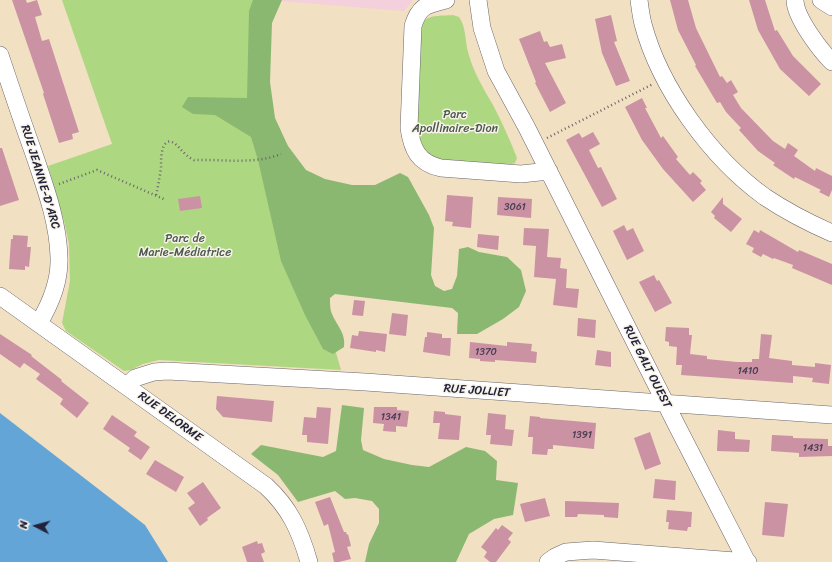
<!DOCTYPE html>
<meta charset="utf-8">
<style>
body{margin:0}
#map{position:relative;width:832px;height:562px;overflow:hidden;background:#f1e0c2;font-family:Sriracha,sans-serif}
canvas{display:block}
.north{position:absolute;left:16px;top:506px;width:40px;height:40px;-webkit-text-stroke:3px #f7f3e8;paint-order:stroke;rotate:276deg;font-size:11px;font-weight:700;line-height:16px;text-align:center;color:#22223b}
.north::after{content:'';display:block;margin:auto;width:14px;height:18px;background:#22223b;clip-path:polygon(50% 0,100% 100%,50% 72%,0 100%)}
</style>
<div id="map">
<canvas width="832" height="562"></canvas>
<div class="north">N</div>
</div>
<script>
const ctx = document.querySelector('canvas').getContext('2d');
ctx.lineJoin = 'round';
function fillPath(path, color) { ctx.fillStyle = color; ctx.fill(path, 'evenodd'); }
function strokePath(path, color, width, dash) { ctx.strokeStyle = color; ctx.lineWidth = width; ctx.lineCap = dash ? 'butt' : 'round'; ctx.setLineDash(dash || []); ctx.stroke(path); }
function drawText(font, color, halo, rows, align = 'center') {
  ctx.font = font + ' Sriracha,sans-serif'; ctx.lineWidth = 3; ctx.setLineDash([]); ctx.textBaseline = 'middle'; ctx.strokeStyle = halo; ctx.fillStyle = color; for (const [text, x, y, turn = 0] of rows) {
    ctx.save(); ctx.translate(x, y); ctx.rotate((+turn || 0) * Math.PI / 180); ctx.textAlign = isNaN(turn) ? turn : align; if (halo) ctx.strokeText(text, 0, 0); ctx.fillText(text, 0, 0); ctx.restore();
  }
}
fillPath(new Path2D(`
 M 268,0 L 413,0 L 404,11 Z`), '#f4cfdc');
fillPath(new Path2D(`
 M 62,0 L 268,0 L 266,110 L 341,370 L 159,360 L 143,364 L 131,370 L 124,371 L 66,331 L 62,323 L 70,281 L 69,244 L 64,221 L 48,166 L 112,144 Z
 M 453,15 L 459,17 C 466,26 465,41 468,52 C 473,71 483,88 493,105 C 502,122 510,140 517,158 L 515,163 L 506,166 L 435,161 L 415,141 L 418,34 C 420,31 421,25 423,22 C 429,14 445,16 453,15 Z`), '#aed782');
fillPath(new Path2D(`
 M 253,0 L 282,0 L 272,23 L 270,82 L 275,118 L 288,146 L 306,170 L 325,179 L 352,185 L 375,185 L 400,173 L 408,177 L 429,215 L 434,228 L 431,275 L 435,286 L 444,291 L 452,289 L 457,276 L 459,249 L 468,247 L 479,252 L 507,257 L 521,270 L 526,291 L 519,307 L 503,319 L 477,334 L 457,334 L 458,313 L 452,308 L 335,294 L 330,298 C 330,303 330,310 332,314 C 337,326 346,333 344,347 L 333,354 L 323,349 L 305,315 L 281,261 L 258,160 L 251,137 L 215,115 L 193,114 L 182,107 L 188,97 L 247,98 L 249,11 Z
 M 342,405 L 364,408 L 361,440 L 363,450 L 384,459 L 412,465 L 429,467 L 466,447 L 485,451 L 497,461 L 496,480 L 518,483 L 513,515 L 494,519 L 469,534 L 456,562 L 365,562 L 369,544 L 379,523 L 379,509 L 372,501 L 355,498 L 345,499 L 335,491 L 298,502 L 278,475 L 251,454 L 261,445 L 323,457 L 336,451 Z`), '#8ab870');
fillPath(new Path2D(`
 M 0,413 L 145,525 L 168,562 L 0,562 Z`), '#64a5d7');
fillPath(new Path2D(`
 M 12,0 L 26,0 L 27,3 L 37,0 L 42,15 L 35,17 L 42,41 L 49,39 L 79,132 L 72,134 L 73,139 L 59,143 L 43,94 L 44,93 Z
 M 670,0 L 688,0 L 696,28 L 720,77 L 722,76 L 727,83 L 731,80 L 738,92 L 733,95 L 741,108 L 773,141 L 785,149 L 788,143 L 798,150 L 794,156 L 815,171 L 816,168 L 832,176 L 832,190 L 829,197 L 819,192 L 821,190 L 795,177 L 794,179 L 773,165 L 775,163 L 758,151 L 739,130 L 741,128 L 726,112 L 720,102 L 717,103 L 695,66 L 696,65 L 678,30 Z
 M 749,0 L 765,0 L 775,31 L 777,30 L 793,56 L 821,84 L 809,96 L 780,69 L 758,30 Z
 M 611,15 L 617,41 L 614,42 L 630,81 L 616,86 L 602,53 L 595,19 Z
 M 540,31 L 544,42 L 547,41 L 550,47 L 562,44 L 566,58 L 545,63 L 566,103 L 550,112 L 535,83 L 536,82 L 519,39 Z
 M 642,98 L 647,108 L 645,108 L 661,138 L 663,136 L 678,157 L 676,159 L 690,175 L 693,172 L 702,181 L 700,183 L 706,190 L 693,202 L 663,169 L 642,140 L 625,107 Z
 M 593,132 L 600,144 L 589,150 L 598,168 L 601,167 L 617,199 L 602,207 L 566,140 L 579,133 L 582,138 Z
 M 0,148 L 2,148 L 19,200 L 0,206 Z
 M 447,195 L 473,197 L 471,228 L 452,226 L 453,222 L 445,221 Z
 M 200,196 L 202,208 L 180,211 L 178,199 Z
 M 498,197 L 532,199 L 531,218 L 497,215 Z
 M 723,197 L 723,204 L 742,219 L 731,232 L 714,218 L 715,216 L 711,212 Z
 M 624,225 L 627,231 L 633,228 L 644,251 L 627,260 L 613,231 Z
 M 524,228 L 549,229 L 547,257 L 561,258 L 560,268 L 567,269 L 566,288 L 579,289 L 577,308 L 553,305 L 556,279 L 534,277 L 536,246 L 523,245 Z
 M 754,230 L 759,233 L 760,230 L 798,252 L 799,250 L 832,264 L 832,285 L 792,268 L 793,265 L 774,258 L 773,259 L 763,254 L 761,257 L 752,252 L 754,248 L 746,244 Z
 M 478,234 L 499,236 L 498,250 L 477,247 Z
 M 13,235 L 28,236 L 27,247 L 31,247 L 29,267 L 25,266 L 25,270 L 9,269 L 11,239 L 13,239 Z
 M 654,275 L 657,281 L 659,280 L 672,303 L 655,312 L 639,282 Z
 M 354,300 L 365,301 L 363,316 L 352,315 Z
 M 392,313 L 408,315 L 406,336 L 389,334 Z
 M 578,318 L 596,320 L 595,338 L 577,336 Z
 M 666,327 L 689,328 L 689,335 L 692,335 L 690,354 L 707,356 L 707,359 L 737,362 L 752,362 L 752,359 L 759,359 L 761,334 L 772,335 L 769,358 L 792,361 L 792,365 L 815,367 L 815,363 L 831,365 L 829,384 L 812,382 L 813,378 L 793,376 L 793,383 L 681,375 L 682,365 L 676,365 L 677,347 L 669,346 L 669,342 L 665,341 Z
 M 359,331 L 387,334 L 385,352 L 376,350 L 376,352 L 350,348 L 352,335 L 358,336 Z
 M 427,332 L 442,334 L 442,338 L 451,338 L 450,356 L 423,352 L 425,337 L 427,337 Z
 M 0,334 L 32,355 L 31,356 L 62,380 L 61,381 L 89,403 L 77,418 L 60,404 L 63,399 L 36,379 L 40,374 L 24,363 L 20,368 L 0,354 Z
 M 470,342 L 507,346 L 507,342 L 532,344 L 531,351 L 537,352 L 536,363 L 495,360 L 495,362 L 480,361 L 480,359 L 469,358 Z
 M 597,350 L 611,352 L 611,367 L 595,365 Z
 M 217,396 L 274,401 L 272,422 L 223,417 L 216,409 Z
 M 317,407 L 331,408 L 328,444 L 307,442 L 307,435 L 302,435 L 304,417 L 316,418 Z
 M 374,407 L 397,407 L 397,410 L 409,411 L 407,427 L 396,426 L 396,432 L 383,431 L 384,424 L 373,423 Z
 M 434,411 L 445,412 L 445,414 L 461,416 L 459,440 L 438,439 L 440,423 L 433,423 Z
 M 488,413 L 506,415 L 505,429 L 514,430 L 512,446 L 490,444 L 491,435 L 486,435 Z
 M 112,415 L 137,432 L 134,436 L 150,447 L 141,460 L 128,451 L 130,448 L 103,429 Z
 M 530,416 L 540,417 L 540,418 L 596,423 L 594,449 L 553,445 L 553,449 L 548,449 L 547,455 L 532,454 L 533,437 L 528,437 Z
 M 718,430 L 735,432 L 735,439 L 750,440 L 749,452 L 717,451 Z
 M 650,432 L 661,464 L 645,470 L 634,438 Z
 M 772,435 L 793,436 L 793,438 L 828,439 L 828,446 L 832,446 L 832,456 L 799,457 L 799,453 L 771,451 Z
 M 155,460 L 184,477 L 176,492 L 146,474 Z
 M 655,479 L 676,481 L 675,500 L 653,498 Z
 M 203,482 L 221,508 L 207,518 L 208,520 L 200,526 L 188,508 L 195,503 L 187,493 Z
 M 330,497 L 344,532 L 346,532 L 347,535 L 348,534 L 351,546 L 347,547 L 351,559 L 339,562 L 334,562 L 332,553 L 335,552 L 328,524 L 324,526 L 315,502 Z
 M 545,498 L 550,516 L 525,522 L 520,504 Z
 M 565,501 L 619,503 L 618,518 L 604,517 L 604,515 L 578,514 L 577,517 L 565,517 Z
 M 765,502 L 788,504 L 784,537 L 762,535 Z
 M 667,510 L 692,512 L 691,527 L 688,527 L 687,531 L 668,529 L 669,522 L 666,522 Z
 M 502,525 L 513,533 L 508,539 L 511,542 L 496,562 L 490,562 L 484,557 L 487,552 L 481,547 L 496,528 L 498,530 Z
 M 257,541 L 258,544 L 262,543 L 265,552 L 261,554 L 264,562 L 247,562 L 242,547 Z`), '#cb92a4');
const minor = new Path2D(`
 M 446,0 C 426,5 419,6 413,26 L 409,128 C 412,149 418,163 441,168 L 521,174 L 549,171
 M 478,0 L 482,28 L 496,71 L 527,128 L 676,424 L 747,562
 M 639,0 C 640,8 641,16 643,24 C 660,88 711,158 765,197 C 786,211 809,223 832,233
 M 795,0 C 795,17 820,50 832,62
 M 821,0 L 832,7
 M 0,55 C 11,88 22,121 34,154 C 45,187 58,221 59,257 C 60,281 51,303 39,323
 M 0,296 L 266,486 C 290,508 300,531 309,562
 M 127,386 L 135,378 L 154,372 L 167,371 L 365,382 L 832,415
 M 548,562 L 555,557 L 566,552 L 593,550 L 748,562`);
strokePath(minor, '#6a646a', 18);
strokePath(new Path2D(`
 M 547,138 L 653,84
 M 59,184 L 97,170 L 166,200
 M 156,195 C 158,186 160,177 161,167 C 161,161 161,154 163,148 C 164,144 168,140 172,142 C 179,145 183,155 194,160 C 223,159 253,165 281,154`), '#6a646a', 2.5, [1, 3]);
strokePath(minor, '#fff', 17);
drawText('10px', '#4c3e55', null, [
 ["3061",515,207],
 ["1370",486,352],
 ["1410",748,371],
 ["1341",391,417],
 ["1391",582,435],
 ["1431",813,448]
]);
drawText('12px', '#4c5850', '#f7f3e8', [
 ["Parc",455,115],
 ["Apollinaire-Dion",455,129],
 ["Parc de",185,239],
 ["Marie-Médiatrice",185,253]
]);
drawText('12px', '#22223b', '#f7f3e8', [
 ["RUE JEANNE-D'ARC",40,177,73],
 ["RUE GALT OUEST",647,367,63],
 ["RUE JOLLIET",477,391,4],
 ["RUE DELORME",170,417,36]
]);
</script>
